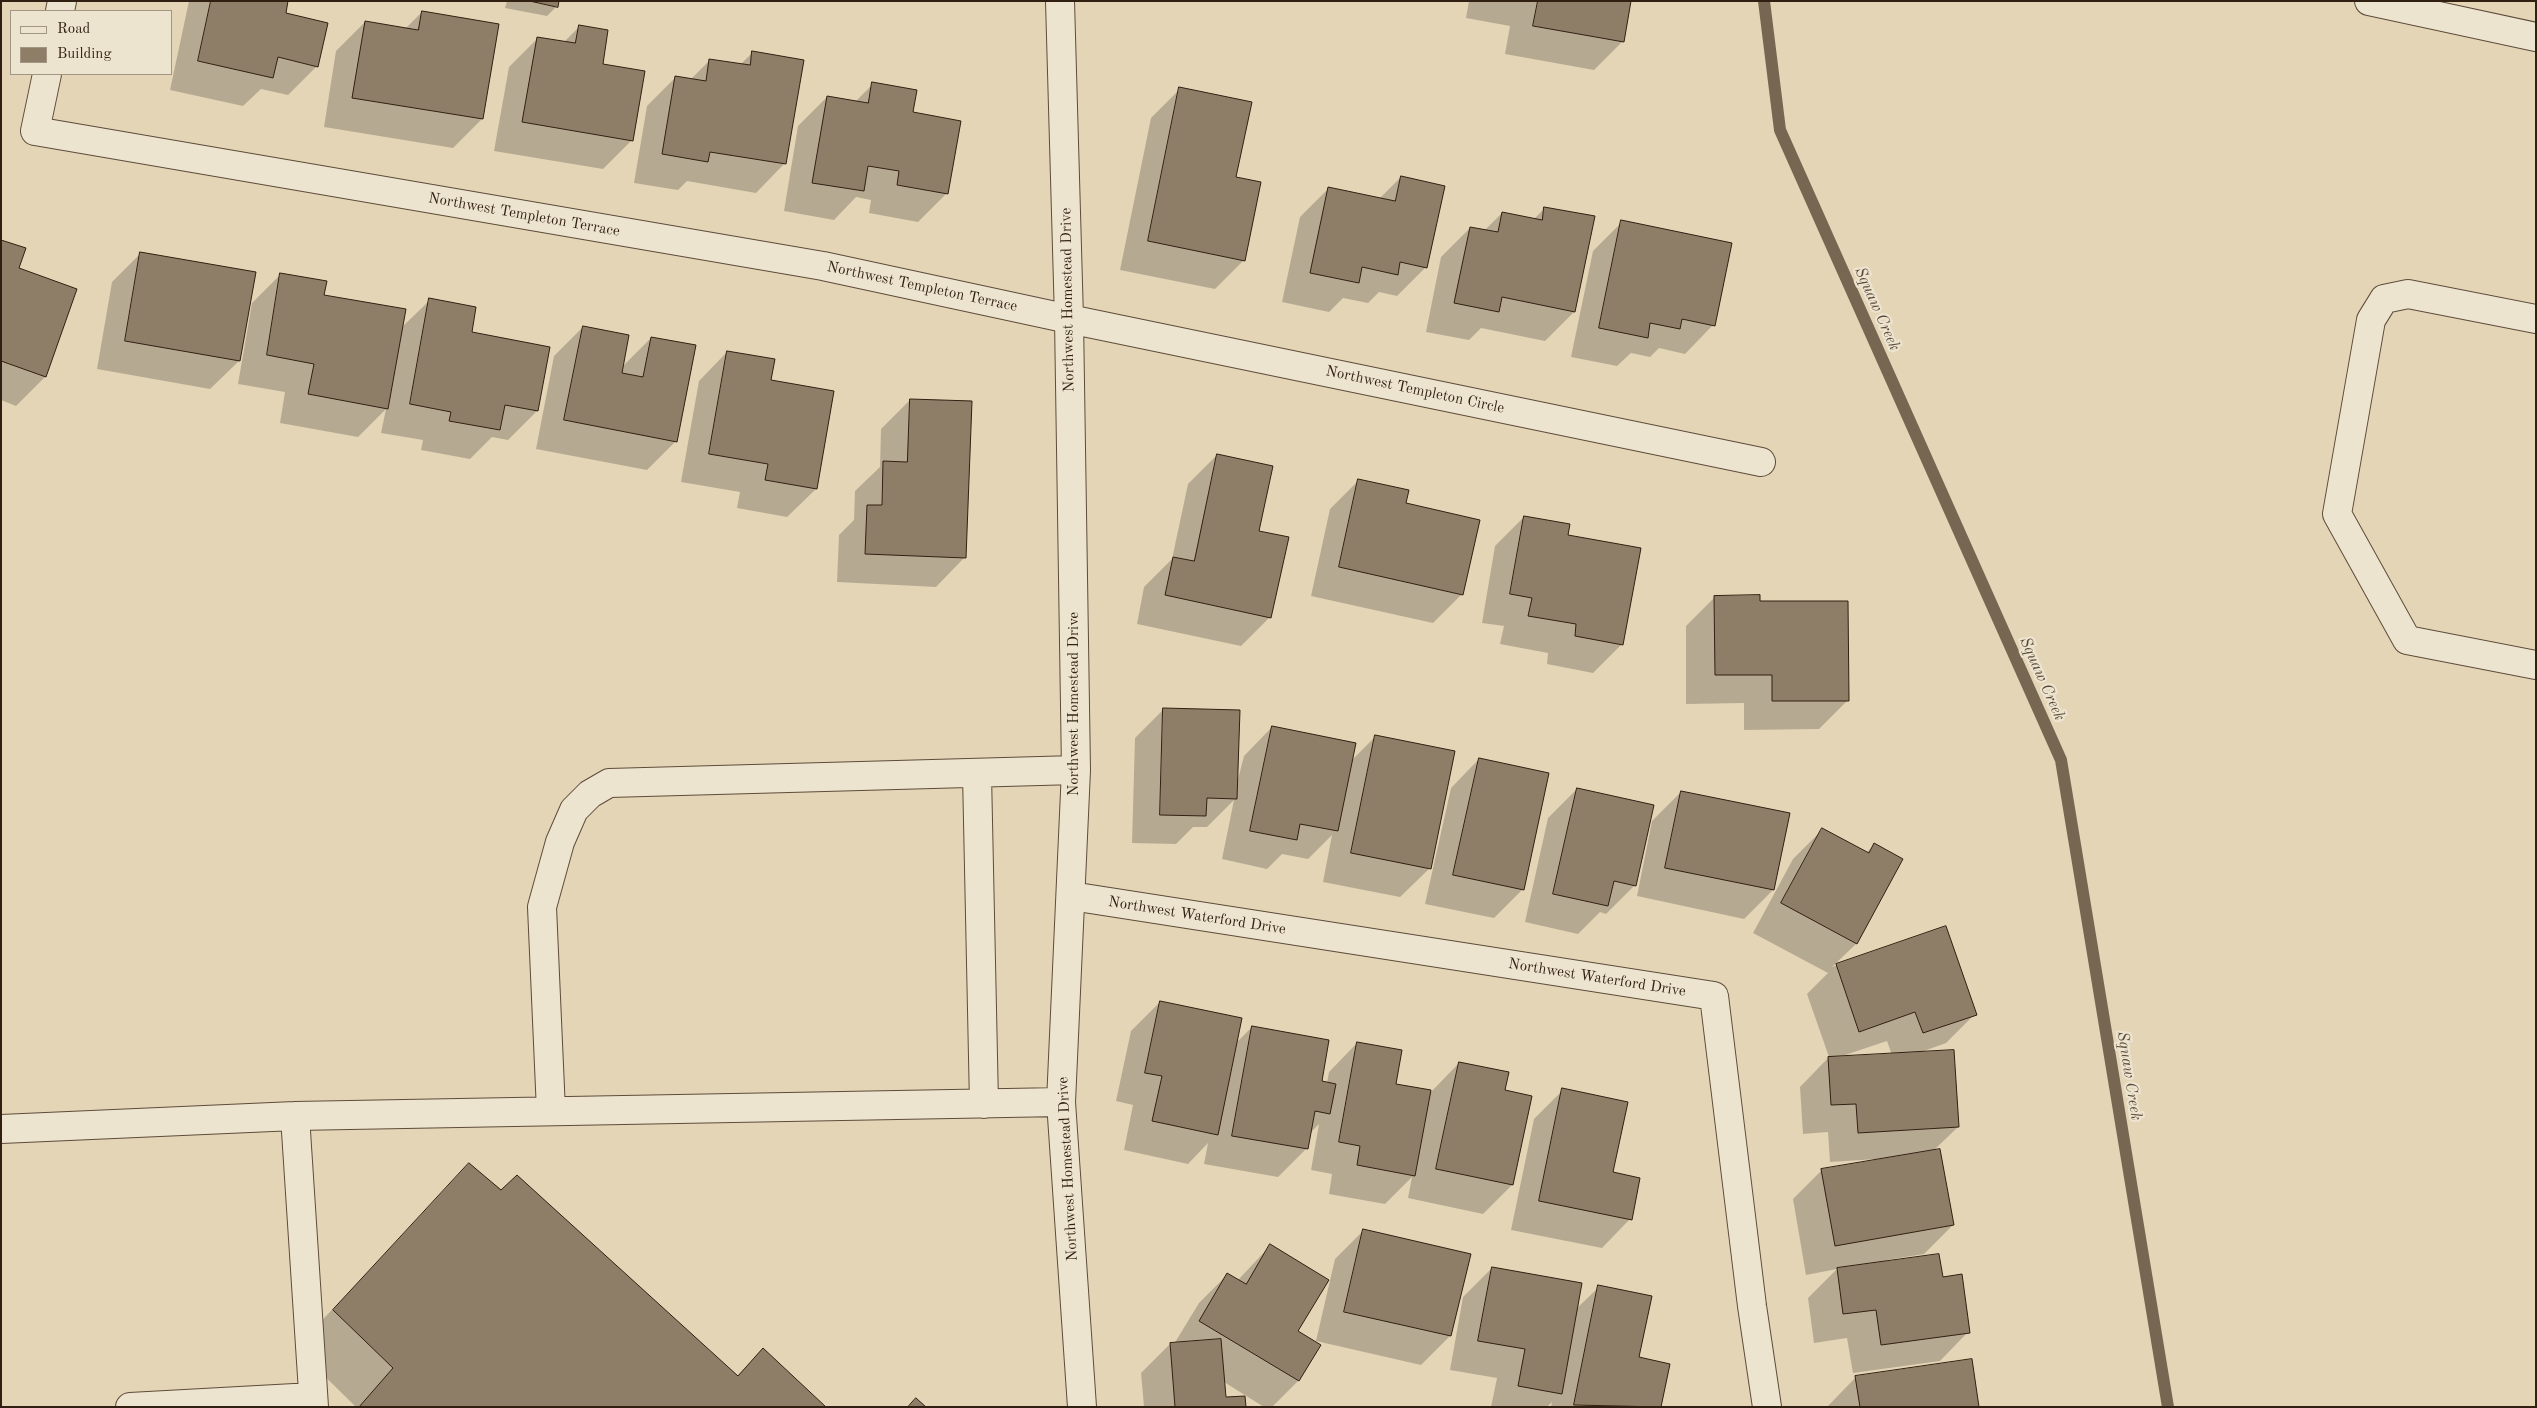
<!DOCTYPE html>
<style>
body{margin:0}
#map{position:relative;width:2537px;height:1408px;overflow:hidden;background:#e3d5b6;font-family:"Old Standard TT",serif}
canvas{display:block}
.frame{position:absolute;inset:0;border:2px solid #311f11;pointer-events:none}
.legend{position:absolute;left:10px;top:10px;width:162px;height:65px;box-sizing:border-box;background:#ede4d0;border:1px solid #a29584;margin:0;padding:6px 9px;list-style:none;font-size:15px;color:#311f11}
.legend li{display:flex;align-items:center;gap:10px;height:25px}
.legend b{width:25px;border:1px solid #a29584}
</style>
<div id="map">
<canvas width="2537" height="1408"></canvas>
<div class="frame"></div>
<ul class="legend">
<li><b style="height:6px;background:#ede4d0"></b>Road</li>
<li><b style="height:14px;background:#8e7e67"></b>Building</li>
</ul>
</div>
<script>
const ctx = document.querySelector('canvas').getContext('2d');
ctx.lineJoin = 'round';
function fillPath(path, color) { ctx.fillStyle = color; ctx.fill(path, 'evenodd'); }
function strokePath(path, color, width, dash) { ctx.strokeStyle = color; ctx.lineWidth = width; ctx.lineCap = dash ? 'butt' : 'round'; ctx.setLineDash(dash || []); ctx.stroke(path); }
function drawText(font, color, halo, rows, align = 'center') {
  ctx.font = font + ' "Old Standard TT",serif'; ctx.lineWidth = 4.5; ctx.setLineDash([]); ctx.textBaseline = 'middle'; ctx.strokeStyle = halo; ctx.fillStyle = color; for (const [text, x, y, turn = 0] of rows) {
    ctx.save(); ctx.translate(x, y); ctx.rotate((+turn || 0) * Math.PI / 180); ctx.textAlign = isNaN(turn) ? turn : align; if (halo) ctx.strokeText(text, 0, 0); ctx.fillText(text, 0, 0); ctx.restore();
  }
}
fillPath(new Path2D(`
 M 189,1 L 287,1 L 284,14 L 317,66 L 288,95 L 261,89 L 243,106 L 170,90 Z
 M 507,1 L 558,1 L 557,6 L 547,16 L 505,8 Z
 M 1469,1 L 1630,1 L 1623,41 L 1594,70 L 1505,54 L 1510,26 L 1466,18 Z
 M 422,12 L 482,119 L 453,148 L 324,127 L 336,51 L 365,22 L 405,29 Z
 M 579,27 L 601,66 L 632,140 L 603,169 L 494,151 L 509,67 L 538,38 L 564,42 Z
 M 753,52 L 784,164 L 756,193 L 687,181 L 678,190 L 634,183 L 647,106 L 676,77 L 690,80 L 710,60 L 740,65 Z
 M 873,84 L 911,113 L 947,193 L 918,222 L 869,213 L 871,200 L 856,197 L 834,220 L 784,211 L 798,126 L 827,97 L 855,102 Z
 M 1180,89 L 1243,261 L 1215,289 L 1120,270 L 1151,118 Z
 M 1401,177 L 1426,267 L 1397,296 L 1379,292 L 1368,303 L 1343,298 L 1329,312 L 1282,302 L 1300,217 L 1329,188 L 1379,199 Z
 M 1545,208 L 1574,312 L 1545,341 L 1481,328 L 1469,340 L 1426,332 L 1441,257 L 1470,228 L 1484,231 L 1502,213 L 1533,220 Z
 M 1622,222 L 1713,325 L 1685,354 L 1659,348 L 1650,357 L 1631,353 L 1617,366 L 1571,357 L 1593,251 Z
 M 1,241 L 17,269 L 76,289 L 45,377 L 16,406 L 1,400 Z
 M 141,253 L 239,361 L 210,389 L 97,369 L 112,282 Z
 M 281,274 L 323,296 L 401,328 L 430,300 L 470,333 L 549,348 L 537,411 L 508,440 L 492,437 L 470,459 L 421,450 L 423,440 L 381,433 L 386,409 L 358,437 L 280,423 L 285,392 L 238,384 L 252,303 Z
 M 583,327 L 621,368 L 651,338 L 676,441 L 647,470 L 536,449 L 554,356 Z
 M 727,352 L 770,381 L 816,489 L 787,517 L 737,508 L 740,492 L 681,482 L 699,381 Z
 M 910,400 L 964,558 L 936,587 L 837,582 L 839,535 L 854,520 L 855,491 L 880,467 L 881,429 Z
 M 1217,455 L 1257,532 L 1270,617 L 1241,646 L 1137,624 L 1144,587 L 1172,559 L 1188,484 Z
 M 1359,480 L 1462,594 L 1433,623 L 1311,596 L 1330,509 Z
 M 1524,517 L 1566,536 L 1622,644 L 1593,673 L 1547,664 L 1548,653 L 1500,644 L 1504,626 L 1482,623 L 1495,546 Z
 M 1715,597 L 1759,602 L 1848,700 L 1819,729 L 1744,730 L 1744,703 L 1686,704 L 1686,626 Z
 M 1164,709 L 1237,783 L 1244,756 L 1272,727 L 1351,761 L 1375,737 L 1429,869 L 1400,897 L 1323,882 L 1332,835 L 1308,859 L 1282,854 L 1267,869 L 1222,859 L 1234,800 L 1207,827 L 1193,827 L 1176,844 L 1132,843 L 1135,738 Z
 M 1479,759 L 1523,889 L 1494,918 L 1425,904 L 1451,788 Z
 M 1577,789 L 1635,885 L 1606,914 L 1600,912 L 1578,934 L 1525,922 L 1548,818 Z
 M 1681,792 L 1773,890 L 1744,919 L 1637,896 L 1652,821 Z
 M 1822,830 L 1866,853 L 1874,845 L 1901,860 L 1856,944 L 1832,967 L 1945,928 L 1975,1014 L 1946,1043 L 1921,1052 L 1958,1127 L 1933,1151 L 1953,1225 L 1924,1254 L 1887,1260 L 1887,1263 L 1942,1279 L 1968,1332 L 1940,1361 L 1853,1373 L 1847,1338 L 1814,1343 L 1808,1298 L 1837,1269 L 1806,1275 L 1793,1199 L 1822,1170 L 1877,1161 L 1877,1159 L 1830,1162 L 1828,1132 L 1803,1134 L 1800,1087 L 1829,1057 L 1807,994 L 1828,973 L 1753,933 L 1793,859 ZM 1887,1041 L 1892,1055 L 1839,1057 Z
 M 1160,1002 L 1235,1044 L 1252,1027 L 1320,1082 L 1327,1083 L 1329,1072 L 1357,1043 L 1395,1085 L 1431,1092 L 1459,1063 L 1504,1091 L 1512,1185 L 1483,1214 L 1408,1198 L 1412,1177 L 1385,1204 L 1329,1194 L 1332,1174 L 1311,1170 L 1319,1124 L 1310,1133 L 1307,1148 L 1278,1177 L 1204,1164 L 1208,1143 L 1188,1164 L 1124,1150 L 1133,1105 L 1116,1101 L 1131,1031 Z
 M 1563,1090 L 1612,1173 L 1630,1219 L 1602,1248 L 1511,1230 L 1534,1119 Z
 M 469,1164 L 737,1376 L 763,1350 L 824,1407 L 356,1407 L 296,1348 Z
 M 1364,1230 L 1450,1336 L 1421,1365 L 1316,1341 L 1335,1259 Z
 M 1270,1246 L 1296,1332 L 1319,1345 L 1298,1381 L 1272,1407 L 1264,1407 L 1224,1382 L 1225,1398 L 1244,1407 L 1144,1407 L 1141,1373 L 1170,1344 L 1174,1344 L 1199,1303 L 1228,1274 L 1238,1280 Z
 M 1492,1268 L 1576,1309 L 1599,1287 L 1638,1358 L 1660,1407 L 1551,1407 L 1552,1402 L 1547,1407 L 1491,1407 L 1497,1378 L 1450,1370 L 1463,1297 Z
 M 1856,1377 L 1978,1407 L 1827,1407 Z`), '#0003');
strokePath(new Path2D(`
 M 1764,1 L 1780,130 L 2061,760 L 2168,1407`), '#776752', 12);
const building = new Path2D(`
 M 211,1 L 288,1 L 286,13 L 328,23 L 318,67 L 278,57 L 273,78 L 198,61 Z
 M 530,1 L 559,1 L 558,7 Z
 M 1538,1 L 1631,1 L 1624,42 L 1533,26 Z
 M 422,11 L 499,24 L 483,119 L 352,98 L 365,21 L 418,30 Z
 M 579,25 L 608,30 L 603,64 L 645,71 L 633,141 L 522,122 L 537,37 L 575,43 Z
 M 752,51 L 804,60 L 786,164 L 710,152 L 708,162 L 662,154 L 675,76 L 706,81 L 709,59 L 750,65 Z
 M 872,82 L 917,90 L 913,112 L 961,121 L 948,194 L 897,185 L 899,171 L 868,166 L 864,191 L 812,183 L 827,96 L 868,103 Z
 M 1179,87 L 1252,102 L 1236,177 L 1261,182 L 1245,261 L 1148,241 Z
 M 1401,176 L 1445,186 L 1427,268 L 1400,262 L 1398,275 L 1362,267 L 1359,283 L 1310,273 L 1328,187 L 1395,201 Z
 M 1544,207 L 1595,216 L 1575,312 L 1502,297 L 1499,312 L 1454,303 L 1470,227 L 1498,232 L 1502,212 L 1542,220 Z
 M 1621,220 L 1732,243 L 1715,326 L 1682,319 L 1680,329 L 1650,323 L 1648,338 L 1599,328 Z
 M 1,240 L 26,248 L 19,268 L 77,289 L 46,377 L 1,361 Z
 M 140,252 L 256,272 L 240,361 L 125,341 Z
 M 280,273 L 327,281 L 324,295 L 406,309 L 388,409 L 308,394 L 314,364 L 267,355 Z
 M 429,298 L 476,307 L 472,332 L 550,347 L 538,411 L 505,405 L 500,430 L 449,421 L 451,412 L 410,404 Z
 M 583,326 L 629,335 L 622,373 L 643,377 L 651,337 L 696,345 L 677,442 L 564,420 Z
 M 727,351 L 775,359 L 771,380 L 834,391 L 817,489 L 765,480 L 768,464 L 709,454 Z
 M 910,399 L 972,401 L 966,558 L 865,554 L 867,505 L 882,505 L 883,461 L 907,462 Z
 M 1217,454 L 1273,466 L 1259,531 L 1289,537 L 1271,618 L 1165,595 L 1173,557 L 1194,561 Z
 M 1358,479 L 1409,490 L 1406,503 L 1480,520 L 1463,595 L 1339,567 Z
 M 1524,516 L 1570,524 L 1568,535 L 1641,548 L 1623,645 L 1575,636 L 1576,624 L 1528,616 L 1532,598 L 1510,594 Z
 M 1760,595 L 1760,601 L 1848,601 L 1849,701 L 1772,701 L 1772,675 L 1715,675 L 1714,596 Z
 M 1163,708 L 1240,710 L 1237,799 L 1207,798 L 1206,816 L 1160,815 Z
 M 1272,726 L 1356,743 L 1338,831 L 1300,824 L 1297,840 L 1250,831 Z
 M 1375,735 L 1455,751 L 1431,869 L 1351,853 Z
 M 1479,758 L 1549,773 L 1524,890 L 1453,875 Z
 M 1577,788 L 1654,805 L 1636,886 L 1614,881 L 1608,906 L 1553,894 Z
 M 1681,791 L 1790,813 L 1774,890 L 1665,868 Z
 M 1822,828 L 1869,853 L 1874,843 L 1903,859 L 1857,944 L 1781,903 Z
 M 1946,926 L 1977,1015 L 1923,1033 L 1915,1012 L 1859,1032 L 1836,964 Z
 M 1160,1001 L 1242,1018 L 1218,1135 L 1152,1121 L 1162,1076 L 1145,1073 Z
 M 1252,1026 L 1329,1040 L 1322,1081 L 1336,1084 L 1330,1114 L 1315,1111 L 1308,1149 L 1232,1136 Z
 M 1357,1042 L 1402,1050 L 1396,1084 L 1431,1090 L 1415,1176 L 1357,1165 L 1360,1146 L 1339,1142 Z
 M 1954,1050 L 1959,1127 L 1858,1133 L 1856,1104 L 1831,1105 L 1828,1057 Z
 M 1459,1062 L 1509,1072 L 1505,1090 L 1532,1096 L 1513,1185 L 1436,1169 Z
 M 1562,1088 L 1628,1102 L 1613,1172 L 1640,1178 L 1632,1220 L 1539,1201 Z
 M 1940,1149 L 1954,1225 L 1835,1246 L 1821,1169 Z
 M 469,1163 L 501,1190 L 517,1175 L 738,1376 L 763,1348 L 826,1407 L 359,1407 L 393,1368 L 333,1310 Z
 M 1363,1229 L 1471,1254 L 1451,1336 L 1344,1312 Z
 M 1270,1244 L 1329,1280 L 1298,1331 L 1321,1345 L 1299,1381 L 1199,1321 L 1227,1273 L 1246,1284 Z
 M 1939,1254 L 1943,1277 L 1962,1274 L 1970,1333 L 1881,1345 L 1876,1310 L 1843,1314 L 1837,1268 Z
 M 1492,1267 L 1582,1283 L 1562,1394 L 1518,1386 L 1525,1349 L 1478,1341 Z
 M 1598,1285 L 1652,1296 L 1639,1357 L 1670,1364 L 1661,1407 L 1574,1405 Z
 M 1221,1339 L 1226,1397 L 1245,1396 L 1246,1407 L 1175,1407 L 1170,1343 Z
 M 1972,1359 L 1979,1407 L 1860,1407 L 1855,1376 Z
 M 916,1398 L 926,1407 L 908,1407 Z`);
fillPath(building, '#8e7e67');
strokePath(building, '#311f11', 1);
const minor = new Path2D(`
 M 1060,1 L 1069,319 L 1076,770 L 1061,1102 L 1082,1407
 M 2369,1 L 2536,37
 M 60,11 L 62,1
 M 47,74 L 35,131 L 823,266 L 1069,319 L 1761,462
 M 2536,319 L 2408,294 L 2384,299 L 2371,320 L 2337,514 L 2407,640 L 2536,665
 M 977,774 L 984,1104
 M 1071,896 L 1714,996 L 1752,1306 L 1767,1407
 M 551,1111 L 542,907 L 560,842 L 574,810 L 590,794 L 609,783 L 1076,770
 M 295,1116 L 314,1407
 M 1,1129 L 295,1116 L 1061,1102
 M 130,1407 L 313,1397`);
strokePath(minor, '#5e4c3a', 30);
strokePath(minor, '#ede4d0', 28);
drawText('15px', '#311f11', '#ede4d0', [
 ["Northwest Templeton Terrace",524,215,10],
 ["Northwest Templeton Terrace",922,287,12],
 ["Northwest Homestead Drive",1068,300,-91],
 ["Northwest Templeton Circle",1415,390,12],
 ["Northwest Homestead Drive",1074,704,-90],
 ["Northwest Waterford Drive",1197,916,9],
 ["Northwest Waterford Drive",1597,978,9],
 ["Northwest Homestead Drive",1068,1169,-93]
]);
drawText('italic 16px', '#5a4937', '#ede4d0', [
 ["Squaw Creek",1877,309,66],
 ["Squaw Creek",2042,679,66],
 ["Squaw Creek",2129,1076,81]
]);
</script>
